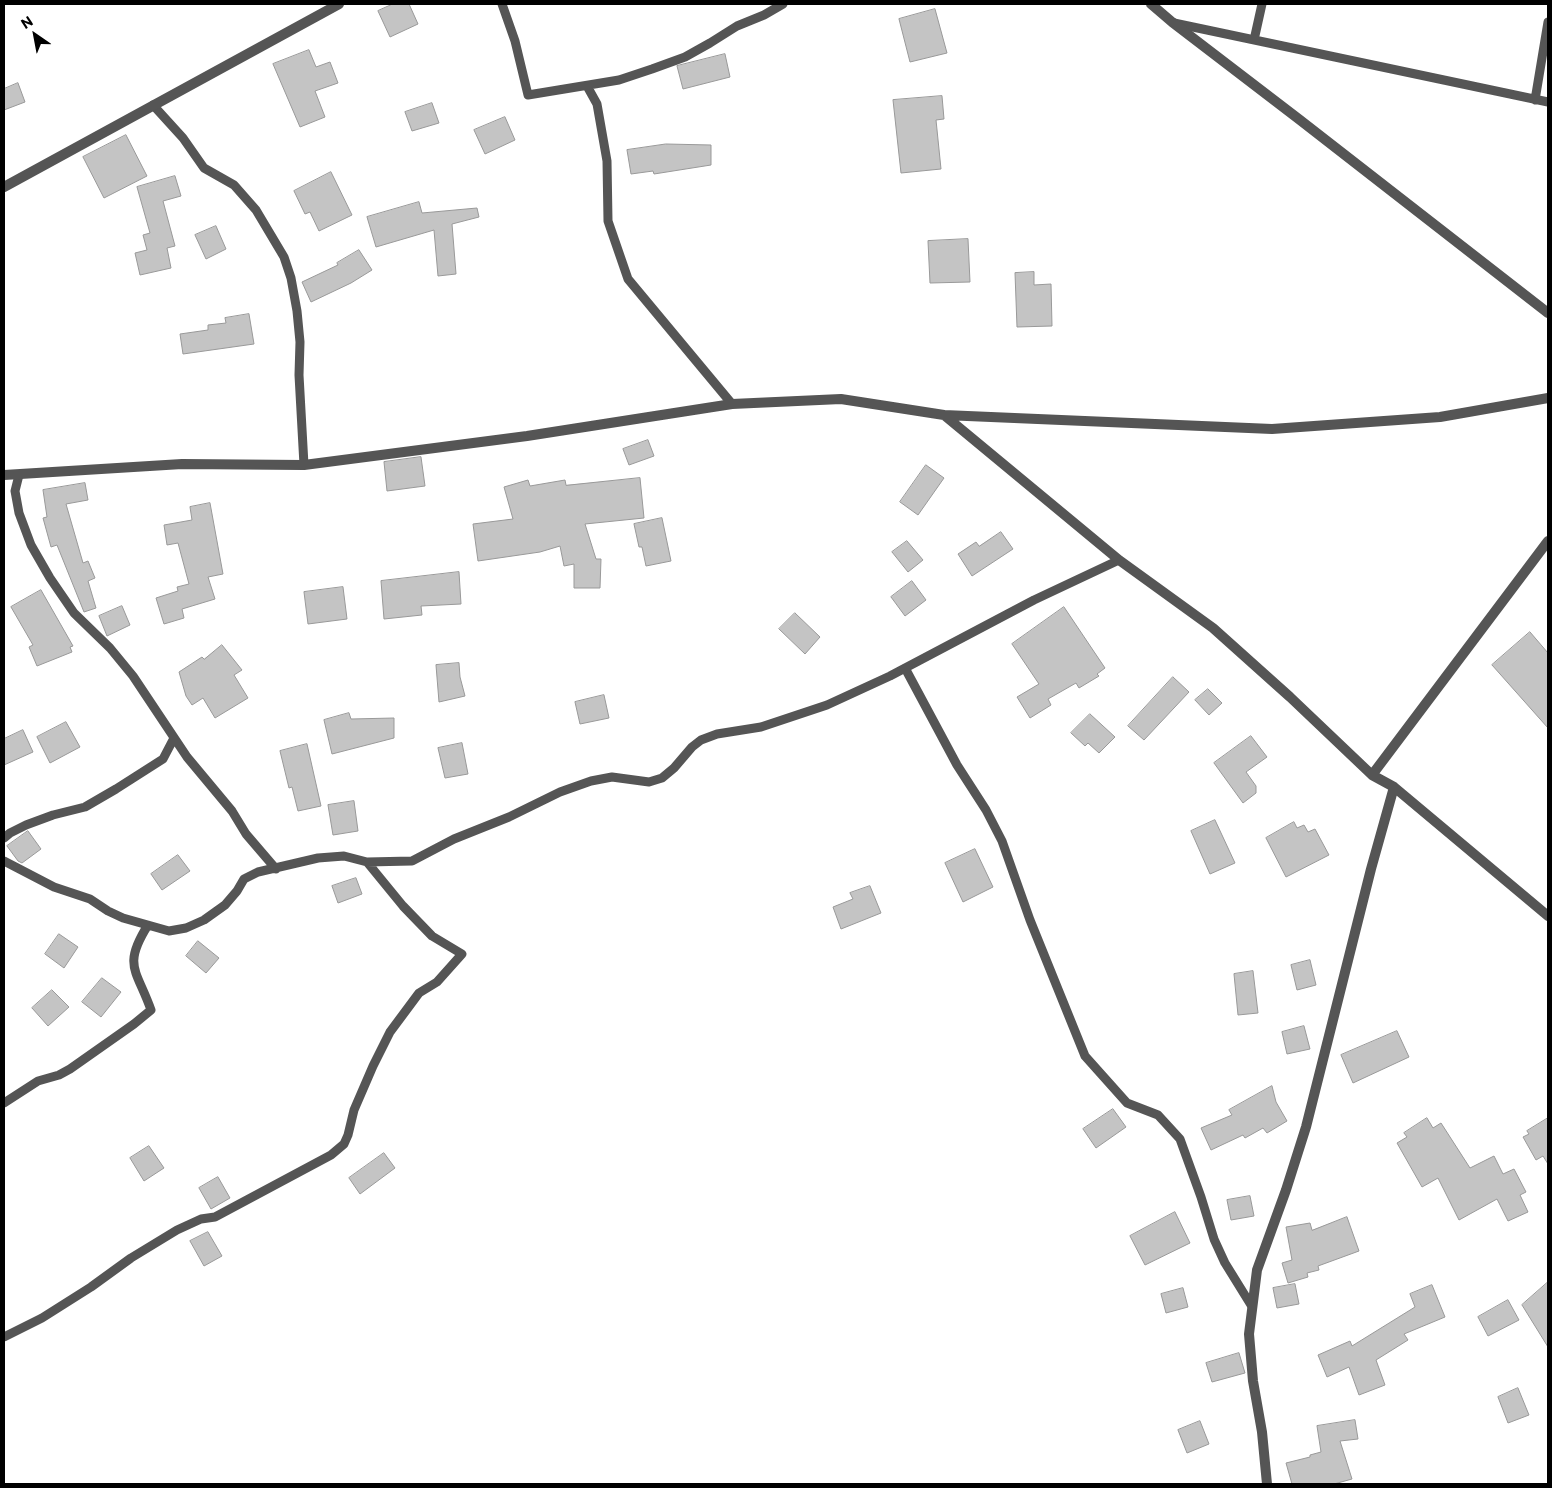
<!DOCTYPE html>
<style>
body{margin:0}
#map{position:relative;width:1552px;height:1488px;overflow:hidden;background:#fff;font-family:Commissioner,sans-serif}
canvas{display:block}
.frame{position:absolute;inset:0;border:5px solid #000;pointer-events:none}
.north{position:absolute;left:10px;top:10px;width:50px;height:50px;-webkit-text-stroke:4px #fff;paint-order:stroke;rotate:327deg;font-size:14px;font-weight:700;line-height:20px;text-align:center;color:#000}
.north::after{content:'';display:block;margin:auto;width:18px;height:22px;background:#000;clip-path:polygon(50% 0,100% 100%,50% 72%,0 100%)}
</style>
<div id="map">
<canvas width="1552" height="1488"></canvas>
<div class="frame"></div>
<div class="north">N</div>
</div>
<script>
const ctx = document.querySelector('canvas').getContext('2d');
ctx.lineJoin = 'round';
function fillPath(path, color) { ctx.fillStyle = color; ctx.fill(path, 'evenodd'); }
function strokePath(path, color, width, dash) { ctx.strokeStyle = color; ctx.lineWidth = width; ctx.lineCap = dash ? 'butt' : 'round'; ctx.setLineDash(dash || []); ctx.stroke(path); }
const building = new Path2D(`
 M 393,4 L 409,4 L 418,24 L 390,37 L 378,11 Z
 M 935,9 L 947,53 L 910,62 L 899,19 Z
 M 309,50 L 316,67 L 330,62 L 338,83 L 315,91 L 325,117 L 300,127 L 273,64 Z
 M 725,54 L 730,77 L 683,89 L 677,66 Z
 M 18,83 L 25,102 L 4,110 L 4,89 Z
 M 942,96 L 944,119 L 936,120 L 941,169 L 901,173 L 893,100 Z
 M 432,103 L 439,123 L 412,131 L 405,112 Z
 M 505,117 L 515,140 L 485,154 L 474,130 Z
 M 126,135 L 147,176 L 104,198 L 83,157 Z
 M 666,144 L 711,145 L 711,165 L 654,174 L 653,171 L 631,174 L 627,150 Z
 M 331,172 L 352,215 L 319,231 L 310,212 L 305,214 L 294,191 Z
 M 175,176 L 181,196 L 163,201 L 175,246 L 167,248 L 171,268 L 140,275 L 135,253 L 147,250 L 143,235 L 150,233 L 137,187 Z
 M 419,202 L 422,213 L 477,208 L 479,217 L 452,224 L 456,274 L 438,276 L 434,230 L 376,247 L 367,217 Z
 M 216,226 L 226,249 L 206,259 L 195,235 Z
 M 968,239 L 970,282 L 930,283 L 928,241 Z
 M 359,250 L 372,270 L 351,283 L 311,302 L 302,282 L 338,265 L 337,263 Z
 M 1034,272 L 1034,285 L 1051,284 L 1052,326 L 1017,327 L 1015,273 Z
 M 249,314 L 254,344 L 183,354 L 180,334 L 208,330 L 208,325 L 226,323 L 225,318 Z
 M 648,440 L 654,456 L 629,465 L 623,449 Z
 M 421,457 L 425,486 L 387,491 L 384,462 Z
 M 926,465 L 944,478 L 918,515 L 900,502 Z
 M 640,478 L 644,518 L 585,524 L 596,559 L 601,559 L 600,588 L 574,588 L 574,564 L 564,566 L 560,546 L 540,552 L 478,561 L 473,524 L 513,519 L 504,487 L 528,480 L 530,486 L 565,480 L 566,485 Z
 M 85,483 L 88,500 L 66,504 L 83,563 L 88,561 L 95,578 L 88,581 L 96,608 L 84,612 L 57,545 L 51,547 L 43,518 L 47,517 L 43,490 Z
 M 210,503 L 223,574 L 208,577 L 215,599 L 182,609 L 184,618 L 164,624 L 156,598 L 178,591 L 177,587 L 189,584 L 178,543 L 167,545 L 164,525 L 192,520 L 190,507 Z
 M 662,518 L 671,561 L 646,566 L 642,547 L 639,547 L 634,524 Z
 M 1001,532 L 1013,549 L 972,576 L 958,554 L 976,542 L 979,546 Z
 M 907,541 L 923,560 L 908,572 L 892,552 Z
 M 459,572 L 461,604 L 421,606 L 422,615 L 384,619 L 381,581 Z
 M 912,581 L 926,600 L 905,616 L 891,597 Z
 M 343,587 L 347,619 L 308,624 L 304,592 Z
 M 41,590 L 73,646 L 70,647 L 72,652 L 37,666 L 29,647 L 33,645 L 11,607 Z
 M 122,606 L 130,625 L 107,636 L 99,616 Z
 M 1064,607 L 1105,668 L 1097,674 L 1099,676 L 1079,688 L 1076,683 L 1048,699 L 1051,705 L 1030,718 L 1017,697 L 1039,684 L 1012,644 Z
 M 795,613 L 820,637 L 805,654 L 779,629 Z
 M 1530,632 L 1548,653 L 1548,728 L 1492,665 Z
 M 222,645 L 242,670 L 234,675 L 248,698 L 215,718 L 203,698 L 192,705 L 186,696 L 179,672 L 202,657 L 204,659 Z
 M 459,663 L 460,677 L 465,696 L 439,702 L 436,665 Z
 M 1173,677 L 1189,692 L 1144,740 L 1128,726 Z
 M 1208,689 L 1222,703 L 1209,715 L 1195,700 Z
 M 604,695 L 609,718 L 580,724 L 575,702 Z
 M 349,713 L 351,719 L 394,718 L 394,738 L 332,754 L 324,720 Z
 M 1090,714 L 1115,737 L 1099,753 L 1088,743 L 1085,746 L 1071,733 Z
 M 66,722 L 80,747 L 50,763 L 37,737 Z
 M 23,730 L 33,752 L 4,765 L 4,739 Z
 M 1251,736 L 1267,757 L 1246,772 L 1256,786 L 1256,793 L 1243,803 L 1214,763 Z
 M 462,743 L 468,774 L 445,778 L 438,748 Z
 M 307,744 L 321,806 L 298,811 L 292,787 L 289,788 L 280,751 Z
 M 354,801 L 358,831 L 333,835 L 328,805 Z
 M 1215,820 L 1235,863 L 1210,874 L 1191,831 Z
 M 1294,822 L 1297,828 L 1304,825 L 1308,832 L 1315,829 L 1329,855 L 1286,877 L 1266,838 Z
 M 28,831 L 41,849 L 22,863 L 18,861 L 7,846 Z
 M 975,849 L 993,887 L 963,902 L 945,863 Z
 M 178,855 L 190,871 L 162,890 L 151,874 Z
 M 356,878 L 362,894 L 338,903 L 332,886 Z
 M 870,886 L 881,913 L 841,929 L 833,907 L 853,899 L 850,893 Z
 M 59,934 L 78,947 L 64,968 L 45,954 Z
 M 198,941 L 219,958 L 206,973 L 186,956 Z
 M 1310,960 L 1316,985 L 1297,990 L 1291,965 Z
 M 1253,971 L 1258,1013 L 1238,1015 L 1234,974 Z
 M 102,978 L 121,992 L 101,1017 L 82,1002 Z
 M 52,990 L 69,1007 L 48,1026 L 32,1008 Z
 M 1304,1026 L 1310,1049 L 1287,1054 L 1282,1032 Z
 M 1397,1031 L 1409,1057 L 1353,1083 L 1341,1055 Z
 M 1272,1086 L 1276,1102 L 1287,1121 L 1267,1133 L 1263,1128 L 1245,1138 L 1243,1135 L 1211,1150 L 1201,1128 L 1232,1115 L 1229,1110 Z
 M 1113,1109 L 1126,1127 L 1096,1148 L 1083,1129 Z
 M 1427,1118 L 1433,1128 L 1441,1123 L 1470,1168 L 1494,1156 L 1503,1174 L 1514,1169 L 1526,1192 L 1520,1195 L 1528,1212 L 1508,1221 L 1497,1199 L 1459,1220 L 1438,1178 L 1422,1187 L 1397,1143 L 1407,1137 L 1404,1133 Z
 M 1548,1118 L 1548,1164 L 1543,1156 L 1536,1160 L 1523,1137 L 1529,1134 L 1527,1131 Z
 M 149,1146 L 164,1168 L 144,1181 L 130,1158 Z
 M 384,1153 L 395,1168 L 360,1194 L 349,1178 Z
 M 218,1177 L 230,1198 L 211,1209 L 199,1188 Z
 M 1250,1196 L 1254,1216 L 1231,1220 L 1227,1200 Z
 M 1175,1212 L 1190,1243 L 1145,1265 L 1130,1236 Z
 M 1347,1217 L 1359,1251 L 1318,1266 L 1319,1270 L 1307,1273 L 1308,1277 L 1288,1283 L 1282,1263 L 1292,1260 L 1286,1227 L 1310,1223 L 1312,1230 Z
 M 208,1232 L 222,1256 L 204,1266 L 190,1241 Z
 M 1548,1282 L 1548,1347 L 1522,1305 Z
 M 1295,1284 L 1299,1304 L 1277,1308 L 1273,1288 Z
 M 1432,1285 L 1445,1317 L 1404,1334 L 1408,1340 L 1376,1360 L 1385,1385 L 1359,1395 L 1349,1367 L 1327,1377 L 1318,1355 L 1350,1341 L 1352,1346 L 1415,1307 L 1410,1294 Z
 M 1183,1288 L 1188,1307 L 1166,1313 L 1161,1294 Z
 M 1508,1300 L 1519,1320 L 1488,1336 L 1478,1317 Z
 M 1239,1353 L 1245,1373 L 1212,1382 L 1206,1363 Z
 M 1518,1388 L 1529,1415 L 1508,1423 L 1498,1397 Z
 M 1355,1420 L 1358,1439 L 1340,1441 L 1352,1479 L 1334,1484 L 1292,1484 L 1286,1463 L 1310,1457 L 1310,1455 L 1321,1452 L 1317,1426 Z
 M 1200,1421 L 1209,1444 L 1187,1453 L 1178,1430 Z`);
fillPath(building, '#c4c4c4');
strokePath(building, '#999', 1);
strokePath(new Path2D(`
 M 502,4 L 515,41 L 528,95 L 619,80 L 652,69 L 685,57 L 710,43 L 737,26 L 764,15 L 783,4
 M 1174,23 L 1548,102
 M 1254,40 L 1262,4
 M 587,86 L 597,104 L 607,161 L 608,221 L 628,279 L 732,404
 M 1535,100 L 1548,22
 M 153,105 L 183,138 L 204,168 L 234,185 L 256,210 L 284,257 L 291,278 L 297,311 L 300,342 L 299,375 L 304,465
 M 19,475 L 15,491 L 19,513 L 31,545 L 50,578 L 74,613 L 110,648 L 133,676 L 187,757 L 232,811 L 246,834 L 276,869
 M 905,668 L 957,765 L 986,810 L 1002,841 L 1030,920 L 1085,1056 L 1127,1103 L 1158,1115 L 1180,1139 L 1201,1197 L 1214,1239 L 1225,1263 L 1251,1305
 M 4,838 L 10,833 L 26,825 L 53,815 L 85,807 L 116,789 L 163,759 L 174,738
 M 4,861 L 54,887 L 90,899 L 108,911 L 123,918 L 169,931 L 186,928 L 204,920 L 225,905 L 237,891 L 244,879 L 258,872 L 318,858 L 344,856 L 367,862 L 403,906 L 432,936 L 462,954 L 437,982 L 419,993 L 390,1032 L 373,1066 L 354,1110 L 348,1135 L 344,1144 L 331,1155 L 215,1217 L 201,1219 L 177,1230 L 131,1258 L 91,1287 L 42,1318 L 4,1337
 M 367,862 L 412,861 L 454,839 L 509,817 L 560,792 L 591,781 L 612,777 L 649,782 L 662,778 L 674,768 L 692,747 L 701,740 L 717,734 L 761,727 L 827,705 L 890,676 L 1034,600 L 1119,560
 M 4,1103 L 38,1081 L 59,1075 L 70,1069 L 134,1024 L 151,1010 C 137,970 122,966 148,925`), '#555', 9);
strokePath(new Path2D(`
 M 1151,4 L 1172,22 L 1300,120 L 1548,313
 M 4,187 L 339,4
 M 944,415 L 1272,429 L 1440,417 L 1548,398
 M 4,475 L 182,464 L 304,465 L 527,436 L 732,404 L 841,399 L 944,415 L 1119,560 L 1213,628 L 1290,697 L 1372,775 L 1394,787 L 1548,916
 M 1372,775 L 1548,541
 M 1267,1484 L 1262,1432 L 1253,1381 L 1249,1334 L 1257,1270 L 1286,1190 L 1306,1127 L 1371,869 L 1394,787`), '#555', 10);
</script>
